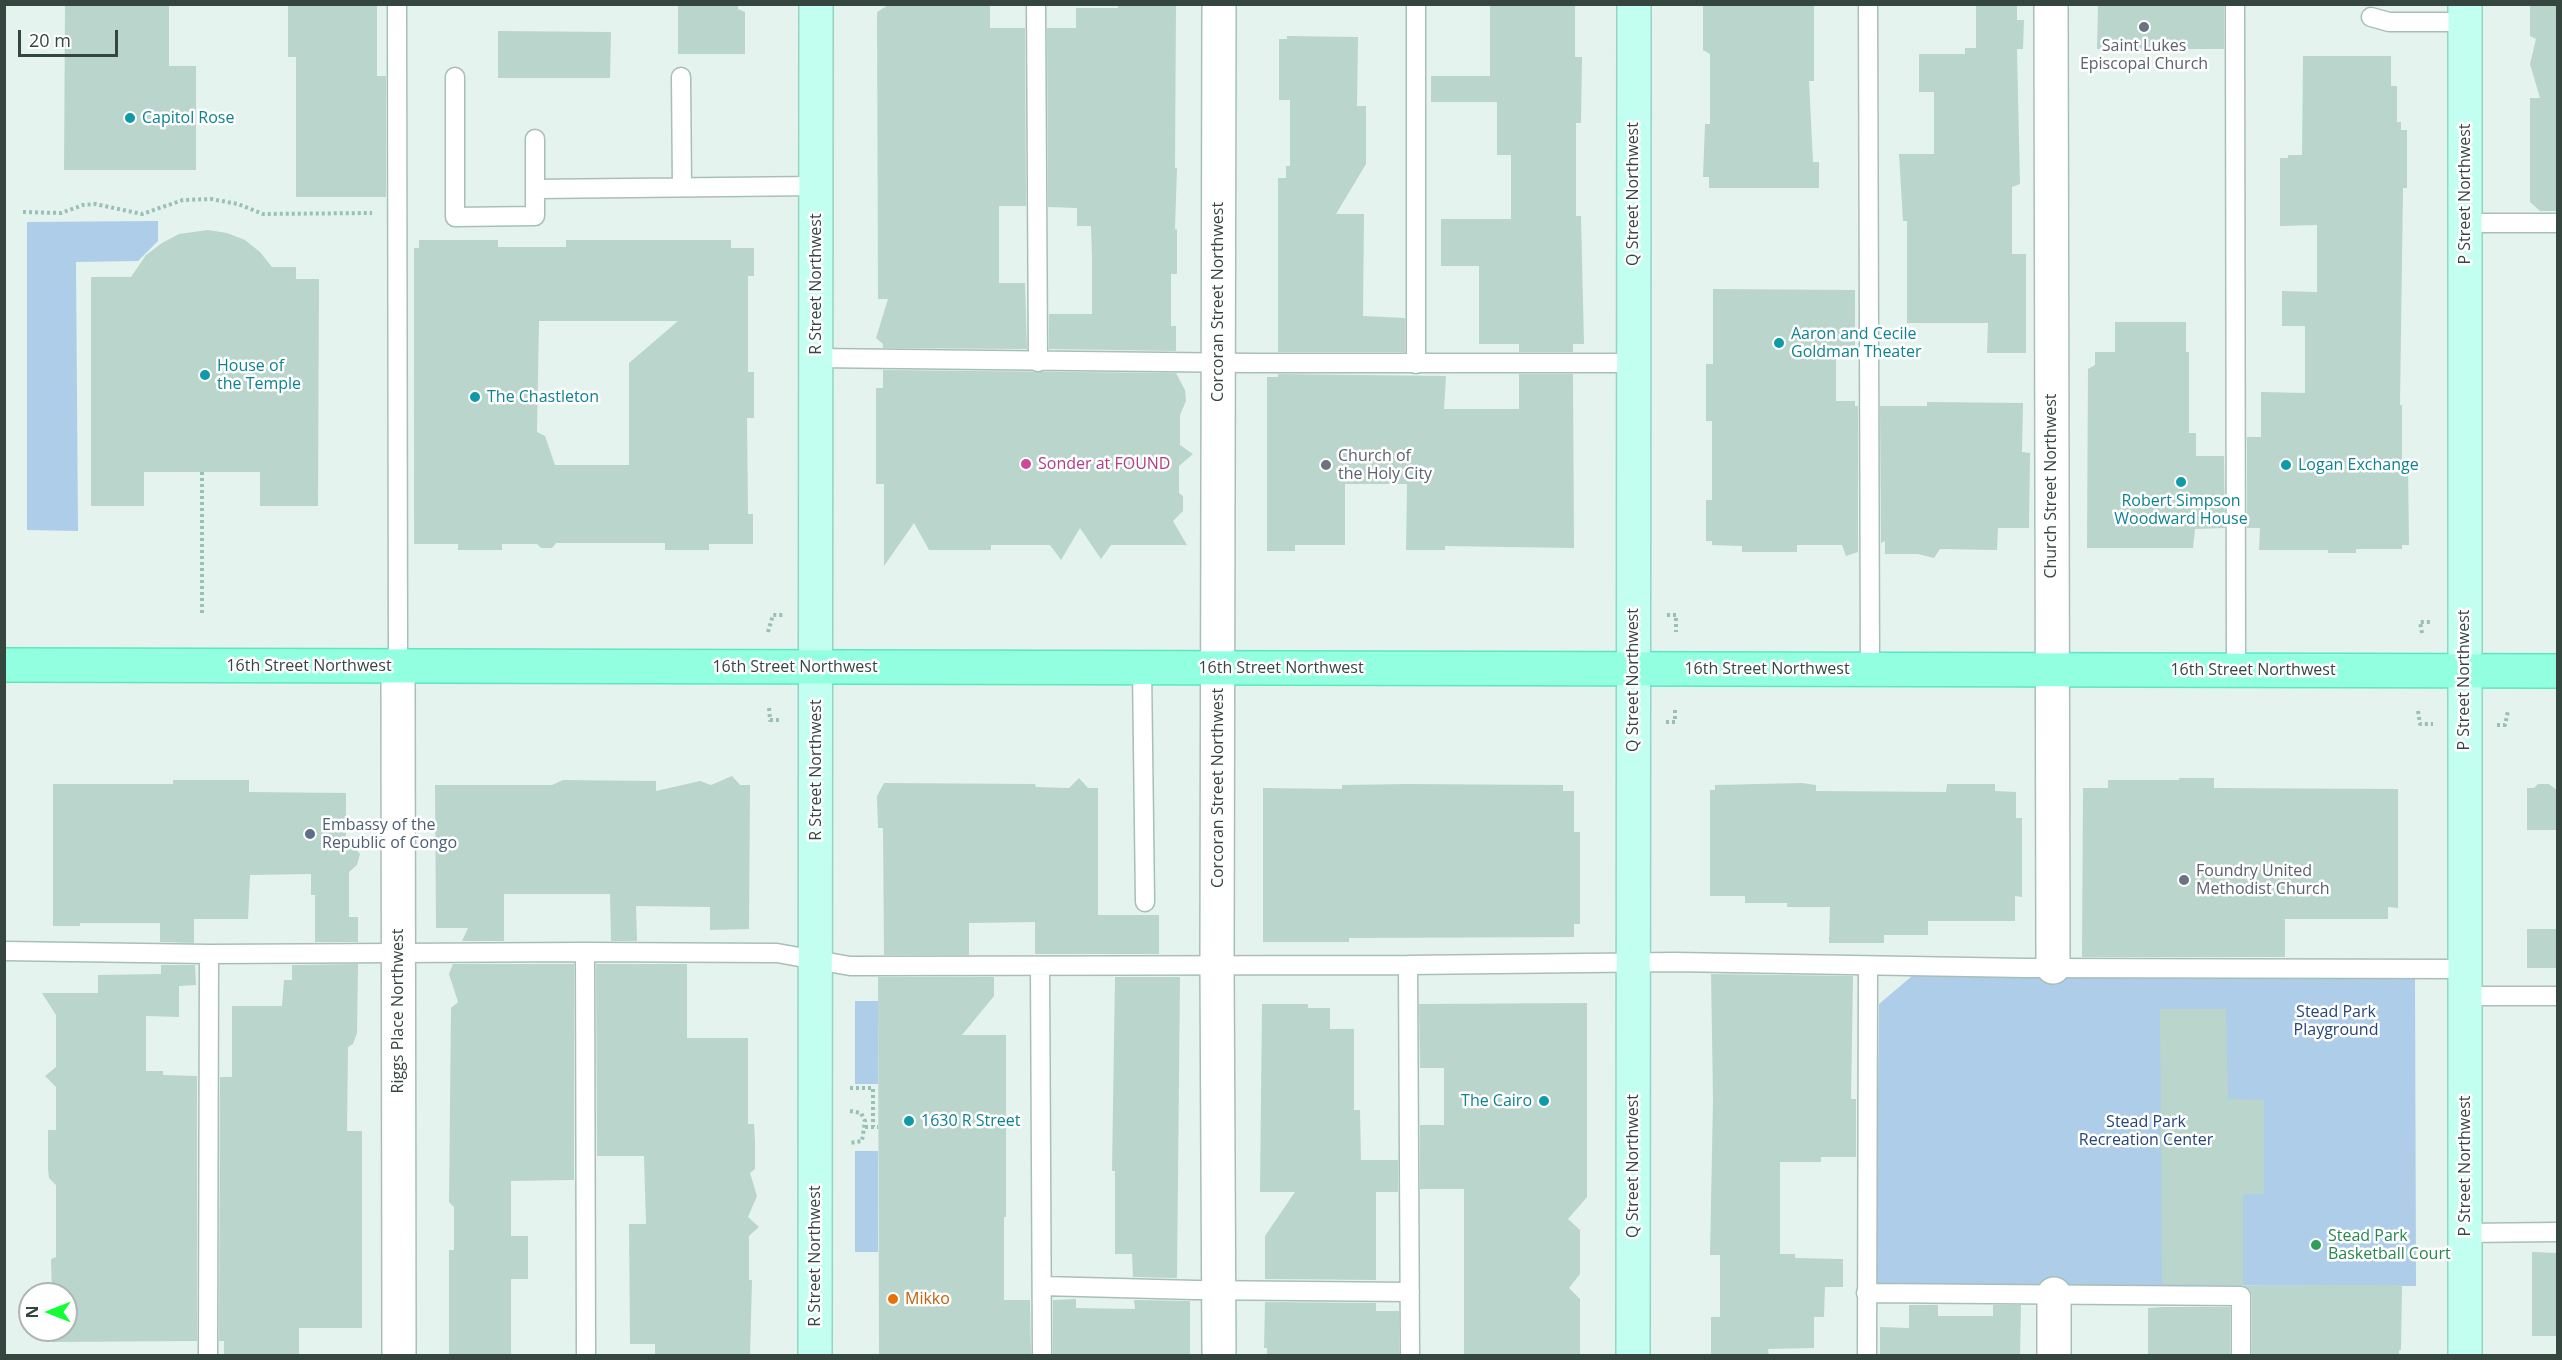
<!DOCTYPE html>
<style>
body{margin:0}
#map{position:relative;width:2562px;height:1360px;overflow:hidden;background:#e5f3ef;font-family:"Open Sans",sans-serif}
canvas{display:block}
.frame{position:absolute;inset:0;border:6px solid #35463f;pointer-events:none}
.north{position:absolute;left:18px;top:1282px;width:60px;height:60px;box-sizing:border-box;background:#fff;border:2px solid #aeb5b2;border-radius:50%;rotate:270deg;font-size:16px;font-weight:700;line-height:24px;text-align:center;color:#35463f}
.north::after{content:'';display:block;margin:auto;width:21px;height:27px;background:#11ff37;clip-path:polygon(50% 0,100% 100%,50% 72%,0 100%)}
.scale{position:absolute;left:18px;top:30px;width:100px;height:27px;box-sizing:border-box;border:3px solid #35463f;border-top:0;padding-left:8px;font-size:18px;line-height:21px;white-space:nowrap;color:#35463f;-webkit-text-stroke:4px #fff;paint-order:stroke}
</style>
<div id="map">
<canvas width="2562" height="1360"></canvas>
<div class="frame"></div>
<div class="north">N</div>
<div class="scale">20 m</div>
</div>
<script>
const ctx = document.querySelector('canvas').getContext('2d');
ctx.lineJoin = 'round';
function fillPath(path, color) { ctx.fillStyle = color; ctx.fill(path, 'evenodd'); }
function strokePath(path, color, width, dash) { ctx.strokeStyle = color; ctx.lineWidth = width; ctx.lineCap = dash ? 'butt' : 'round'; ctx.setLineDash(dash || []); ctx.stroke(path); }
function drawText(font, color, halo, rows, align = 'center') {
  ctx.font = font + ' "Open Sans",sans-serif'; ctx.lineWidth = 5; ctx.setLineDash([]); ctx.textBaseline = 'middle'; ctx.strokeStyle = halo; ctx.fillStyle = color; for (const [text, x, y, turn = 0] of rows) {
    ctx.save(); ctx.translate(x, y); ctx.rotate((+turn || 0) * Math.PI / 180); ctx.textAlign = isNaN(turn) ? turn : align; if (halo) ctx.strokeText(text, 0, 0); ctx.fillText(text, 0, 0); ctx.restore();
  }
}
fillPath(new Path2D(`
 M 158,221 L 158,241 L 138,261 L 76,262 L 78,531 L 27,530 L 27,222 Z
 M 1912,976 L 2415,976 L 2416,1286 L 1876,1285 L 1879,1004 Z
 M 855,1001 L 878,1001 L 878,1084 L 855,1084 Z
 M 855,1151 L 878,1151 L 878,1252 L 855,1252 Z`), '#adcde9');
fillPath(new Path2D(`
 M 65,4 L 169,4 L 169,66 L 196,66 L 196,170 L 64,170 Z
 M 288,4 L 377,4 L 377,76 L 386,76 L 386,197 L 296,197 L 296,57 L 288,57 Z
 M 678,4 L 738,4 L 738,9 L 745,12 L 745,54 L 678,54 Z
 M 890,4 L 990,4 L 990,28 L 1025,28 L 1026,206 L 999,206 L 999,283 L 1025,283 L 1027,349 L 883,348 L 883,344 L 876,338 L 888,299 L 878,299 L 877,12 Z
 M 1118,4 L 1176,4 L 1175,168 L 1177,168 L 1175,229 L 1177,230 L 1177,274 L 1171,274 L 1171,326 L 1176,326 L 1176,351 L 1049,349 L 1049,314 L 1092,314 L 1092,257 L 1091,226 L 1077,226 L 1077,208 L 1048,207 L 1047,28 L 1076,28 L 1076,8 L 1118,8 Z
 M 1490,4 L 1575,4 L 1575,57 L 1582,57 L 1581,123 L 1576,123 L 1576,216 L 1581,216 L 1584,344 L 1573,344 L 1573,352 L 1519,352 L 1519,344 L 1479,344 L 1479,266 L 1441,266 L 1441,219 L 1511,219 L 1511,155 L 1497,155 L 1497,102 L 1431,102 L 1431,76 L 1490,76 Z
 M 1703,4 L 1814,4 L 1814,81 L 1809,81 L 1813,162 L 1819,162 L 1819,188 L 1709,188 L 1709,177 L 1703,177 L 1705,124 L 1710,124 L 1710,54 L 1703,50 Z
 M 1976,4 L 2017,4 L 2017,20 L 2024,20 L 2023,49 L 2017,49 L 2020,184 L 2012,187 L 2012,254 L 2026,254 L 2026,353 L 1987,353 L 1988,323 L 1907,323 L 1907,221 L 1903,221 L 1899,154 L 1934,154 L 1934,92 L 1919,92 L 1919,54 L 1965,54 L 1965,48 L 1976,48 Z
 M 2098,4 L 2224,4 L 2224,49 L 2097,49 Z
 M 2530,4 L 2558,4 L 2558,211 L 2540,211 L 2530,202 L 2530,98 L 2540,98 L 2530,64 L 2536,39 L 2530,36 Z
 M 498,31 L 611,32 L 610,78 L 498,78 Z
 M 1287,36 L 1358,37 L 1357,106 L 1366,106 L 1366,164 L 1336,214 L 1364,214 L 1363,316 L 1405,318 L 1405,352 L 1278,352 L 1278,178 L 1286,178 L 1286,166 L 1290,166 L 1290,100 L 1279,100 L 1279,39 L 1287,39 Z
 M 2303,56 L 2391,56 L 2391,86 L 2397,86 L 2397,122 L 2401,122 L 2401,130 L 2407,130 L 2407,188 L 2403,188 L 2400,405 L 2402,405 L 2402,465 L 2408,466 L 2409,545 L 2402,545 L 2402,549 L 2356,549 L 2356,553 L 2328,553 L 2328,550 L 2259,550 L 2260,528 L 2247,528 L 2247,437 L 2261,437 L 2261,392 L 2305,393 L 2305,326 L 2282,326 L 2282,291 L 2317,292 L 2317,225 L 2280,226 L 2280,158 L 2288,158 L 2288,155 L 2302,155 Z
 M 208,230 L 227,233 L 245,240 L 260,252 L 272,267 L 296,267 L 296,279 L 319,279 L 318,506 L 260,506 L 260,472 L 144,472 L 144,506 L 91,506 L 91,277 L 131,277 L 146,255 L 162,243 L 179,234 Z
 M 419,240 L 498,240 L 498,247 L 566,247 L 566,240 L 731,240 L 731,248 L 754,248 L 754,276 L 748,276 L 748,372 L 754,372 L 754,418 L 747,418 L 748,514 L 753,514 L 753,544 L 709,544 L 709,550 L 665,550 L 665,543 L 556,543 L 552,548 L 541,548 L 537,544 L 502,544 L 502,550 L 458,550 L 458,544 L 414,544 L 414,248 L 419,248 ZM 539,321 L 678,321 L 629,363 L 629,465 L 555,465 L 545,436 L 537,432 Z
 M 1713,289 L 1855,290 L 1855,355 L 1836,355 L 1836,401 L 1855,401 L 1855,406 L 1858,406 L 1858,552 L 1846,556 L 1842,545 L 1797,545 L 1797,552 L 1742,552 L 1742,546 L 1712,545 L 1712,541 L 1706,541 L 1706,500 L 1712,500 L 1712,421 L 1706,421 L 1706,364 L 1713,364 Z
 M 2115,322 L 2186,322 L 2186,352 L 2189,352 L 2189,433 L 2196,433 L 2196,456 L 2224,456 L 2225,528 L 2195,529 L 2193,548 L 2087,548 L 2088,369 L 2095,365 L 2095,352 L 2115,352 Z
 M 883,370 L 1176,373 L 1185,390 L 1186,401 L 1180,415 L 1180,445 L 1193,454 L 1179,466 L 1179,493 L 1183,496 L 1183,511 L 1173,521 L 1187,545 L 1111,545 L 1101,559 L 1080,528 L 1061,560 L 1050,545 L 991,545 L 991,550 L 929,550 L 914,523 L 884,566 L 884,484 L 876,484 L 876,388 L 883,388 Z
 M 1278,374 L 1446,376 L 1444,409 L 1519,409 L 1519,374 L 1573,374 L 1574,548 L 1445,546 L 1445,550 L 1406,550 L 1407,484 L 1345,484 L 1345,545 L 1295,545 L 1295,551 L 1267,551 L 1267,377 L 1278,377 Z
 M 1927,402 L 2023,403 L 2022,452 L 2030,453 L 2029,528 L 1998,528 L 1997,550 L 1940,549 L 1934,558 L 1918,554 L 1885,554 L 1885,541 L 1881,543 L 1880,406 L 1927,406 Z
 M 732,776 L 740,785 L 750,785 L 749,929 L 710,930 L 710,907 L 636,906 L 637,941 L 611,941 L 610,894 L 504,894 L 504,941 L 462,941 L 468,928 L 436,928 L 435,785 L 552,785 L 563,780 L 656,781 L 656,791 L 700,781 L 711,785 Z
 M 1079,778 L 1088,788 L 1098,788 L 1098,915 L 1159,915 L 1159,954 L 1035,954 L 1035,922 L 969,923 L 969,955 L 884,955 L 883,828 L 878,828 L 877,796 L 884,783 L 1035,784 L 1036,787 L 1069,788 Z
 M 2179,778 L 2214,778 L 2214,788 L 2398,789 L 2398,908 L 2388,907 L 2388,919 L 2285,919 L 2285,957 L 2082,957 L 2083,788 L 2108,788 L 2108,780 L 2179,780 Z
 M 173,780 L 249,780 L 249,792 L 346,793 L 346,838 L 360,854 L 357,865 L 349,872 L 349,917 L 358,917 L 358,942 L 315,942 L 315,895 L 311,895 L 311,874 L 250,875 L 248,919 L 194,919 L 194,943 L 160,942 L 160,923 L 80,923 L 80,926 L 53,926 L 53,784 L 173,784 Z
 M 1802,783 L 1816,785 L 1816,791 L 1946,792 L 1947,784 L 1995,784 L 1995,791 L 2016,792 L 2016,818 L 2022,818 L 2022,897 L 2015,896 L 2015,921 L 1928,921 L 1928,935 L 1884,935 L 1884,943 L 1829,943 L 1830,907 L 1787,907 L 1787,903 L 1745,903 L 1745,896 L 1710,896 L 1710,790 L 1715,790 L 1715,785 Z
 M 1407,784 L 1563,785 L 1563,791 L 1574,791 L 1574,832 L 1580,832 L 1580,924 L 1574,924 L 1574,937 L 1349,938 L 1349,942 L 1263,942 L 1263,788 L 1342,789 L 1342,785 Z
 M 2538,784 L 2549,784 L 2558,791 L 2558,830 L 2527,830 L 2527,788 L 2534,788 Z
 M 2527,929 L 2558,929 L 2558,968 L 2527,968 Z
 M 358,964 L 357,1033 L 353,1044 L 348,1047 L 347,1131 L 362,1131 L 362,1328 L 299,1328 L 299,1356 L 224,1356 L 224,1341 L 219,1341 L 220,1077 L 232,1077 L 232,1006 L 282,1006 L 284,980 L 292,980 L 292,965 Z
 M 453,964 L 574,964 L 574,1180 L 511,1181 L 511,1236 L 528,1236 L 528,1279 L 511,1279 L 511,1356 L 449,1356 L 449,1250 L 454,1250 L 454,1207 L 449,1202 L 451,1008 L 458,1002 L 449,974 Z
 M 596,964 L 687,964 L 687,1038 L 748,1038 L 748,1124 L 754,1124 L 755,1142 L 755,1169 L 750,1173 L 757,1196 L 748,1217 L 759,1227 L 749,1236 L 749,1280 L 752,1280 L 750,1356 L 655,1356 L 655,1344 L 630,1344 L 629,1224 L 646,1224 L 644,1156 L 597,1156 Z
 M 161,965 L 195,965 L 196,985 L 179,986 L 179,1017 L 146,1016 L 146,1071 L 163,1071 L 163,1075 L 197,1076 L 197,1341 L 52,1342 L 52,1330 L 66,1330 L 66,1294 L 52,1294 L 51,1259 L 56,1257 L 56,1185 L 49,1178 L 48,1169 L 48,1130 L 56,1130 L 56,1087 L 45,1076 L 56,1067 L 56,1015 L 42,993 L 98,993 L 98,975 L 161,974 Z
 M 1711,974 L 1853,976 L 1851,1099 L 1856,1099 L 1856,1157 L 1821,1157 L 1821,1162 L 1780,1162 L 1780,1254 L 1795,1254 L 1795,1258 L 1843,1259 L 1843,1287 L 1825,1287 L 1824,1317 L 1814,1317 L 1814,1348 L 1768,1349 L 1769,1356 L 1711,1356 L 1711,1317 L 1720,1317 L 1720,1255 L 1710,1255 L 1713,1099 Z
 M 878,977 L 994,977 L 994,996 L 962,1035 L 1006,1035 L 1006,1217 L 1004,1217 L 1004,1300 L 1030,1300 L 1031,1356 L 879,1356 Z
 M 1115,977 L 1180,977 L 1177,1278 L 1133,1277 L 1132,1254 L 1115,1254 L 1115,1171 L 1112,1171 Z
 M 1587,1003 L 1587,1197 L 1568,1219 L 1580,1230 L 1580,1274 L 1569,1288 L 1580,1299 L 1580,1356 L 1464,1356 L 1464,1189 L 1420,1189 L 1420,1125 L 1444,1125 L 1444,1068 L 1420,1068 L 1419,1004 Z
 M 1262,1004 L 1308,1004 L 1308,1008 L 1330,1008 L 1330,1029 L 1354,1029 L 1354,1110 L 1360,1110 L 1361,1160 L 1398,1160 L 1398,1192 L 1376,1192 L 1376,1280 L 1265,1279 L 1265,1236 L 1295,1192 L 1260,1192 Z
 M 2160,1009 L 2226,1009 L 2228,1099 L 2264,1100 L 2264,1194 L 2243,1194 L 2243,1285 L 2162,1284 Z
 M 2532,1252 L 2558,1253 L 2558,1336 L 2532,1336 Z
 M 2402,1285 L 2401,1350 L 2399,1350 L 2399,1356 L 2252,1356 L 2252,1296 L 2250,1290 L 2245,1286 Z
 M 1076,1299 L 1076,1308 L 1135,1309 L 1134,1300 L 1190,1301 L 1190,1356 L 1053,1356 L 1053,1300 Z
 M 1265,1302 L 1376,1303 L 1376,1311 L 1399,1311 L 1399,1356 L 1267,1356 L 1267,1348 L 1264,1348 Z
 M 1909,1305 L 1938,1305 L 1938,1316 L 1993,1316 L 1993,1305 L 2021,1305 L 2020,1356 L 1880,1356 L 1880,1327 L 1909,1328 Z
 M 2163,1307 L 2230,1307 L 2230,1356 L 2148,1356 L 2148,1308 Z`), '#bad5cb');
const service = new Path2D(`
 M 397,4 L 398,667
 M 1036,4 L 1038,362
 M 1416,4 L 1416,364
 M 1868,4 L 1870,670
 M 2235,4 L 2236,670
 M 2371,17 L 2389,22 L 2465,22
 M 455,77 L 455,217 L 535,216 L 535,189 L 816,186
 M 681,77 L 682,187
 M 535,139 L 535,189
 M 2465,223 L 2558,223
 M 816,358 L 1251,363 L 1633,363
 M 1142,668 L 1145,902
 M 4,951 L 209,954 L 208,1356
 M 585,952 L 777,953 L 850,966 L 1408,965 L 1675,962 L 2026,968 L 2464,969
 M 209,954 L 585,952 L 586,1356
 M 1408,965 L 1410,1356
 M 1040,967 L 1042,1356
 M 2464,996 L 2558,996
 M 2465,1233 L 2558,1232
 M 1042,1286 L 1195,1290 L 1410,1292
 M 1866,1293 L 2241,1296 L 2241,1356
 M 1867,1356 L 1868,966`);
const minor = new Path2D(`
 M 1219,4 L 1217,965 L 1219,1356
 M 2051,4 L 2053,967
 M 398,667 L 399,1356
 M 2054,1356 L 2054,1294`);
const secondary = new Path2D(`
 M 815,1356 L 816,4
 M 1633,1356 L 1634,4
 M 2465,1356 L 2465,4`);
const primary = new Path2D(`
 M 4,665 L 2558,671`);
strokePath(service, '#a8bfb7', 21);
strokePath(minor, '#a8bfb7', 36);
strokePath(secondary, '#94d4c3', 36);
strokePath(primary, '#60e6bf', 36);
strokePath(new Path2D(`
 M 23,212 L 61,213 L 83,205 L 95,204 L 142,214 L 183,200 L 211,199 L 238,204 L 263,214 L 372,213
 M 202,472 L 202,613
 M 1667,615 L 1676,615 L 1676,632
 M 768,632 L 773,615 L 783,615
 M 2422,633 L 2420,622 L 2431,622
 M 769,708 L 770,720 L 782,720
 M 2418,711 L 2420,724 L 2433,724
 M 1666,722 L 1675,722 L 1675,707
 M 2497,725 L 2505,725 L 2508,711
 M 850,1088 L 873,1088 L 873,1127
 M 850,1111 L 861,1113 L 865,1121 L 862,1141 L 850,1143
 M 865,1127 L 878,1127`), '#99c1b3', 4, [3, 3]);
strokePath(service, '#fff', 18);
strokePath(minor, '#fff', 33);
strokePath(secondary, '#c3fff1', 33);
strokePath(primary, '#92ffe1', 33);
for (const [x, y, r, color] of [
 [2144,27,6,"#6b7280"],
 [130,118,6,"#0f9aa8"],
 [1779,343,6,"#0f9aa8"],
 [205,375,6,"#0f9aa8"],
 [475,397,6,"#0f9aa8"],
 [1026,464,6,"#d1479c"],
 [1326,465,6,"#6b7280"],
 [2286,465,6,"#0f9aa8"],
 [2181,482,6,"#0f9aa8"],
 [310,834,6,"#5c6f8a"],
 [2184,880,6,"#6b7280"],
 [1544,1101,6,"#0f9aa8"],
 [909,1121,6,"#0f9aa8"],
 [2316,1245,6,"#2e9e5b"],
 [893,1299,6,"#e8710a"]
]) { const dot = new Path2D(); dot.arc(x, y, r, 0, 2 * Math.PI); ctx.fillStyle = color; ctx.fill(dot); strokePath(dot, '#fff', 2); }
drawText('16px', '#5b616d', '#fff', [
 ["Saint Lukes",2144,46,"center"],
 ["Episcopal Church",2144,64,"center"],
 ["Church of",1338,456],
 ["the Holy City",1338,474],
 ["Foundry United",2196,871],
 ["Methodist Church",2196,889]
], 'left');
drawText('16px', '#0d838f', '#fff', [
 ["Capitol Rose",142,118],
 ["Aaron and Cecile",1791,334],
 ["Goldman Theater",1791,352],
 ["House of",217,366],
 ["the Temple",217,384],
 ["The Chastleton",487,397],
 ["Logan Exchange",2298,465],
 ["Robert Simpson",2181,501,"center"],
 ["Woodward House",2181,519,"center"],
 ["The Cairo",1532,1101,"right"],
 ["1630 R Street",921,1121]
], 'left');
drawText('16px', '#35463f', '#fff', [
 ["Q Street Northwest",1633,194,-90],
 ["P Street Northwest",2465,194,-90],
 ["R Street Northwest",816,284,-90],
 ["Corcoran Street Northwest",1218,302,-90],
 ["Church Street Northwest",2051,486,-90],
 ["16th Street Northwest",309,666],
 ["16th Street Northwest",795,667],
 ["16th Street Northwest",1281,668],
 ["16th Street Northwest",1767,669],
 ["16th Street Northwest",2253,670],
 ["Q Street Northwest",1633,680,-90],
 ["P Street Northwest",2464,680,-90],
 ["R Street Northwest",816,770,-90],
 ["Corcoran Street Northwest",1218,788,-90],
 ["Riggs Place Northwest",398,1011,-90],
 ["Q Street Northwest",1633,1166,-90],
 ["P Street Northwest",2465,1166,-90],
 ["R Street Northwest",815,1256,-90]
]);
drawText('16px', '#b23c85', '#fff', [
 ["Sonder at FOUND",1038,464]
], 'left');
drawText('16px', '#4e5e75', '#fff', [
 ["Embassy of the",322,825],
 ["Republic of Congo",322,843]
], 'left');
drawText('16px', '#274579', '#fff', [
 ["Stead Park",2336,1012],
 ["Playground",2336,1030],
 ["Stead Park",2146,1122],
 ["Recreation Center",2146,1140]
]);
drawText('16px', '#27864d', '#fff', [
 ["Stead Park",2328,1236],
 ["Basketball Court",2328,1254]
], 'left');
drawText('16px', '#c56008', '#fff', [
 ["Mikko",905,1299]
], 'left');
</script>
